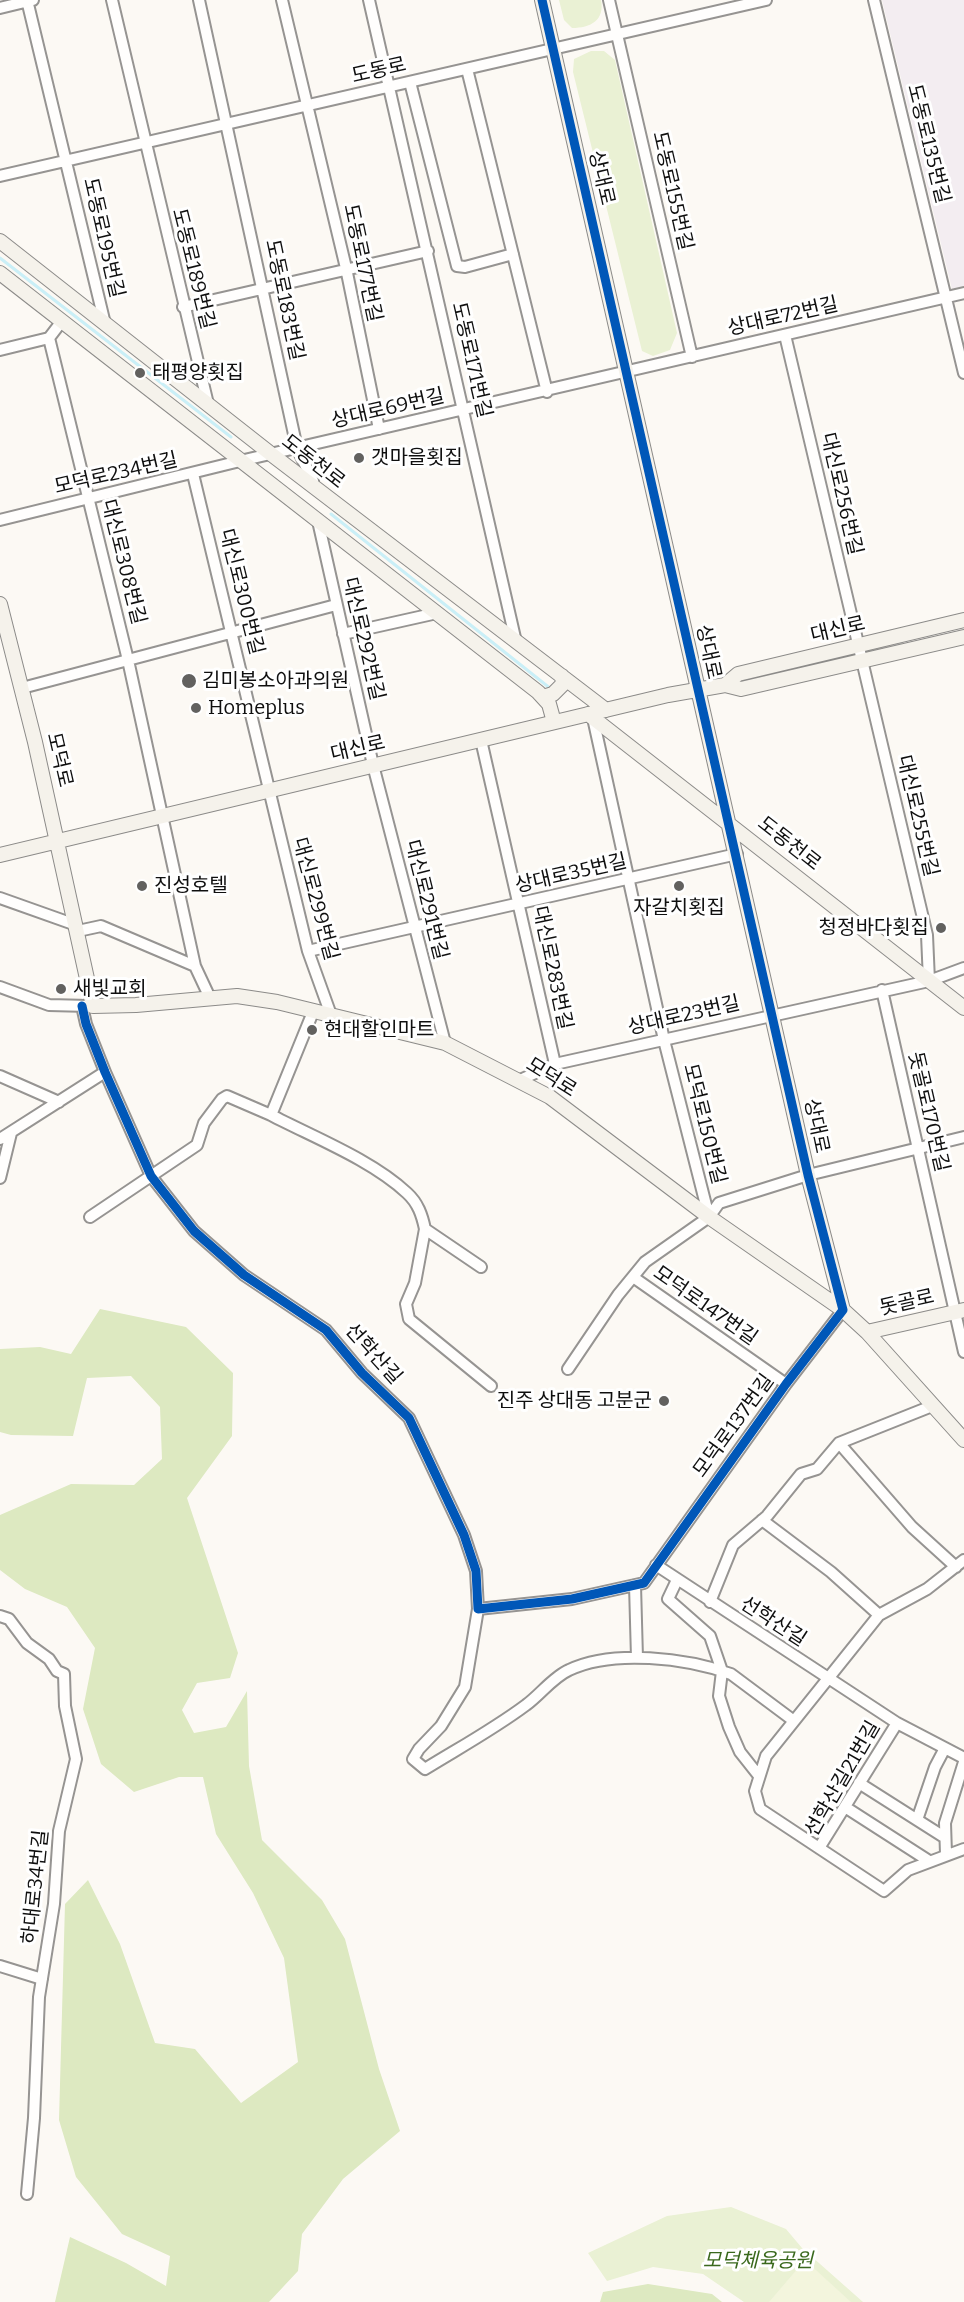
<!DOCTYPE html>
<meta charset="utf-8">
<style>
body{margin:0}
canvas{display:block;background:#fcf9f4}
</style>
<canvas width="964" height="2302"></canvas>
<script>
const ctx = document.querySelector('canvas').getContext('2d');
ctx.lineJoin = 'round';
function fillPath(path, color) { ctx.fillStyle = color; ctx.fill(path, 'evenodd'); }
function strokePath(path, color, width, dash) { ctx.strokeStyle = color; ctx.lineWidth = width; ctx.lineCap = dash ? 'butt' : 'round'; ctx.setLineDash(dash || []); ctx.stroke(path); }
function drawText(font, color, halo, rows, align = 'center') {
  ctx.font = font + ' Bitter,"Noto Sans KR",serif'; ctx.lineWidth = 6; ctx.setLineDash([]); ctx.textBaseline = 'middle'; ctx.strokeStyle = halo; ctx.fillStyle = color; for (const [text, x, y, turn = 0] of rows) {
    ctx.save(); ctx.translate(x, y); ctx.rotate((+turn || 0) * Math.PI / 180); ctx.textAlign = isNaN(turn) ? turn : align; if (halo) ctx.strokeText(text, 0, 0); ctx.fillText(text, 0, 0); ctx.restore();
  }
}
fillPath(new Path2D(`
 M 882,0 L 964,0 L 964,286 L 952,289 Z`), '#f3edf1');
fillPath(new Path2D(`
 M 559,0 L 601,0 C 605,20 591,28 572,28 L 564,20 Z
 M 591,51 L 604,51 L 615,60 L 677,333 L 670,350 L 653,356 L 642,351 L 573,72 L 574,59 Z
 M 731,2207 L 786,2229 L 802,2248 L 863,2302 L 744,2302 L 703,2274 L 653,2267 L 607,2281 L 588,2253 L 667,2216 Z`), '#eaf1d4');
fillPath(new Path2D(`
 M 100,1309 L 186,1327 L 233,1373 L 232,1436 L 187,1498 L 238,1653 L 230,1678 L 197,1683 L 182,1710 L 194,1733 L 226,1727 L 247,1691 L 249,1766 L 262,1840 L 322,1900 L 345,1939 L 379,2069 L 400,2131 L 343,2179 L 302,2234 L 298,2271 L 269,2302 L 55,2302 L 70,2237 L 126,2263 L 166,2286 L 170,2256 L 122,2234 L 76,2177 L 59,2120 L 65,1904 L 88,1880 L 120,1944 L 155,2043 L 195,2049 L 241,2103 L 298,2062 L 284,1958 L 253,1893 L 216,1834 L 203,1777 L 179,1777 L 134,1792 L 101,1764 L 83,1709 L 95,1648 L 67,1607 L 25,1589 L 0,1570 L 0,1515 L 71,1484 L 134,1485 L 162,1459 L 160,1407 L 131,1376 L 87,1378 L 73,1436 L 11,1435 L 0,1432 L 0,1349 L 40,1347 L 71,1354 Z
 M 648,2284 L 712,2294 L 722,2302 L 600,2302 L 603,2292 Z`), '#dde9c1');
fillPath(new Path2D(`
 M 805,2260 L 851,2302 L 769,2302 Z`), '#f3f5dd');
strokePath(new Path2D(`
 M 0,258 L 231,437
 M 331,514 L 551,689`), '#caeff7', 3);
const street = new Path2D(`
 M 27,0 L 105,324
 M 112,0 L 208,404
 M 199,0 L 297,448 L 313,481
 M 282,0 L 346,268 L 379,429
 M 369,0 L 516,642
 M 609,0 L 692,357
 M 874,0 L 964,373
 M 0,8 L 33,0
 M 467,69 L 547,392
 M 410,82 L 457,266 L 465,267 L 513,254
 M 0,176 L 766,0
 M 183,307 L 428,251
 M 62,321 L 49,338 L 128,660 L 195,966 L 210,998
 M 785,335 L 927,935 L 929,981
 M 0,350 L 49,338
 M 193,474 L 308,951 L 331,1015
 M 0,520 L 240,461 L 964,293
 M 318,521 L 373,765 L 445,1043
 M 343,634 L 437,613
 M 22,688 L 336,605
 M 593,718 L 664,1040 L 709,1217
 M 481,740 L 555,1064
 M 0,898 L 76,925
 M 78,931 L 101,926 L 195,966
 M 308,951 L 737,854
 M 0,987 L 49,1005 L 89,1006
 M 882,990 L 964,1352
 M 82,1006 L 86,1024 L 105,1072 L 151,1176 L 194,1231 L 244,1275 L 326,1330 L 362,1373 L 409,1418 L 464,1535 L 476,1571 L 478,1609 L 572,1599 L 644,1583 L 786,1384 L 843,1310
 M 0,1076 L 59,1102
 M 520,1080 L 555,1064 L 929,981 L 964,968
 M 271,1115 C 313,1137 372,1160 407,1193 C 418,1203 422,1215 425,1229 L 481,1267
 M 0,1139 L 105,1072
 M 0,1178 L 11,1133
 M 90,1217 L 197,1145 L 204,1123 L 222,1099 L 227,1096 L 271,1115 L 313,1012
 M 425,1229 L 415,1283 L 406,1304 L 409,1319 L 491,1386
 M 633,1277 L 786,1384
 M 568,1369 L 618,1295 L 645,1262 L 709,1217 L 719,1203 L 808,1175 L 964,1137
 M 839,1443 L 912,1527 L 956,1567
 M 762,1520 L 831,1572 L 879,1615
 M 964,1560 L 927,1589 L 879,1615 L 766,1756 L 755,1791 L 760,1809 L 884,1891 L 908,1870 L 964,1849
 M 656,1565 L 897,1723 L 964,1758
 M 677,1580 L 668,1599 L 710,1636 L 722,1671 L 719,1696 L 729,1727 L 740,1752 L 759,1776
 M 635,1585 L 637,1658
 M 710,1602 L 733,1545 L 767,1516 L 801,1474 L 817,1469 L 839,1443 L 932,1406
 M 478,1609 L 465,1687 L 441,1726 L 419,1749 L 413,1759 L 425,1769 C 459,1748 494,1729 526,1705 C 540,1695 553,1677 569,1670 C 613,1649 686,1658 731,1674 L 794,1721
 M 0,1616 L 9,1619 L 27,1643 L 49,1659 L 57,1671 L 64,1674 L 65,1706 L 76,1759 L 59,1831 L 54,1904 L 39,1997 L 34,2118 L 27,2194
 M 859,1783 L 944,1837
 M 845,1807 L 929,1861
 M 917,1820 L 935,1767 L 945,1748
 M 819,1848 L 897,1723
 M 946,1854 L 945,1823 L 964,1762
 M 0,1966 L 42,1979`);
const secondary = new Path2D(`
 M 542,0 L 808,1175 L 843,1310
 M 0,241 L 271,454 L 606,710
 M 0,273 L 538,692 L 549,704 L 554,722
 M 0,604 L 35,742 L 93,1006 L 136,1005 L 237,996 L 277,1002 L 445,1043 L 550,1097 L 709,1217 L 843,1310 L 867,1332 L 964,1440
 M 725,685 L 738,674 L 964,620
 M 543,697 L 553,694 L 563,684 L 562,676
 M 588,714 L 964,1008
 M 0,855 L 668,695 L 725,685 L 741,689 L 964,637
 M 867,1332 L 964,1310`);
strokePath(street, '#969492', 14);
strokePath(secondary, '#8c8b89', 16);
strokePath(street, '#fffefd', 10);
strokePath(secondary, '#f5f2eb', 14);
strokePath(new Path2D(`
 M 82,1006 L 86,1024 L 105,1072 L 151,1176 L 194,1231 L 244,1275 L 326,1330 L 362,1373 L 409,1418 L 464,1535 L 476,1571 L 478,1609 L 572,1599 L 644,1583 L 786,1384 L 843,1310 L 808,1175 L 542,0`), '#0057b8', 9);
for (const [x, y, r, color] of [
 [140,373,6,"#62615f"],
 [359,458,6,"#62615f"],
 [189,681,8,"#62615f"],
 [196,708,6,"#62615f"],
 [142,886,6,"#62615f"],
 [679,886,6,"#62615f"],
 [941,928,6,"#62615f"],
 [61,989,6,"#62615f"],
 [312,1030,6,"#62615f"],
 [664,1401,6,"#62615f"]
]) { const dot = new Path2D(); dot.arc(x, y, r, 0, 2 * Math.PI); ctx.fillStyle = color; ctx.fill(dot); strokePath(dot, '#fff', 2); }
drawText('20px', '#0f0f0f', '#fff', [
 ["도동로",379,71,-13],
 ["도동로135번길",928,144,76],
 ["상대로",601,178,77],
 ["도동로155번길",672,191,77],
 ["도동로195번길",103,238,77],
 ["도동로177번길",362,263,78],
 ["도동로189번길",193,269,76],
 ["도동로183번길",284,300,78],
 ["상대로72번길",783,317,-13],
 ["도동로171번길",471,360,77],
 ["상대로69번길",388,409,-13],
 ["도동천로",313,462,38],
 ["모덕로234번길",116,474,-13],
 ["대신로256번길",841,494,77],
 ["대신로308번길",123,562,76],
 ["대신로300번길",241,592,76],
 ["대신로",838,630,-13],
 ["대신로292번길",363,639,77],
 ["상대로",708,652,78],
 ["대신로",358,749,-13],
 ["모덕로",59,760,77],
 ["대신로255번길",917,816,77],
 ["도동천로",789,844,38],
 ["상대로35번길",571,874,-13],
 ["대신로299번길",315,899,75],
 ["대신로291번길",426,900,76],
 ["대신로283번길",552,968,78],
 ["상대로23번길",684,1016,-13],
 ["모덕로",551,1078,32],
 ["돗골로170번길",928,1112,77],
 ["모덕로150번길",704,1124,76],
 ["상대로",816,1126,78],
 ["돗골로",907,1303,-13],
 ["모덕로147번길",705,1306,35],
 ["선학산길",373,1354,48],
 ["모덕로137번길",734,1426,-54],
 ["선학산길",773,1622,33],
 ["선학산길21번길",843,1779,-60],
 ["하대로34번길",36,1887,-84]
]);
drawText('20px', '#0f0f0f', '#fff', [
 ["태평양횟집",152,373],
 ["갯마을횟집",371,458],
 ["김미봉소아과의원",202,681],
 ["Homeplus",208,708],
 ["진성호텔",154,886],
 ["자갈치횟집",679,908,"center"],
 ["청정바다횟집",929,928,"right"],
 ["새빛교회",73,989],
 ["현대할인마트",324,1030],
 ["진주 상대동 고분군",652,1401,"right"]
], 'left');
drawText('italic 20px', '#3a691d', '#fff', [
 ["모덕체육공원",758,2261]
]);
</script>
